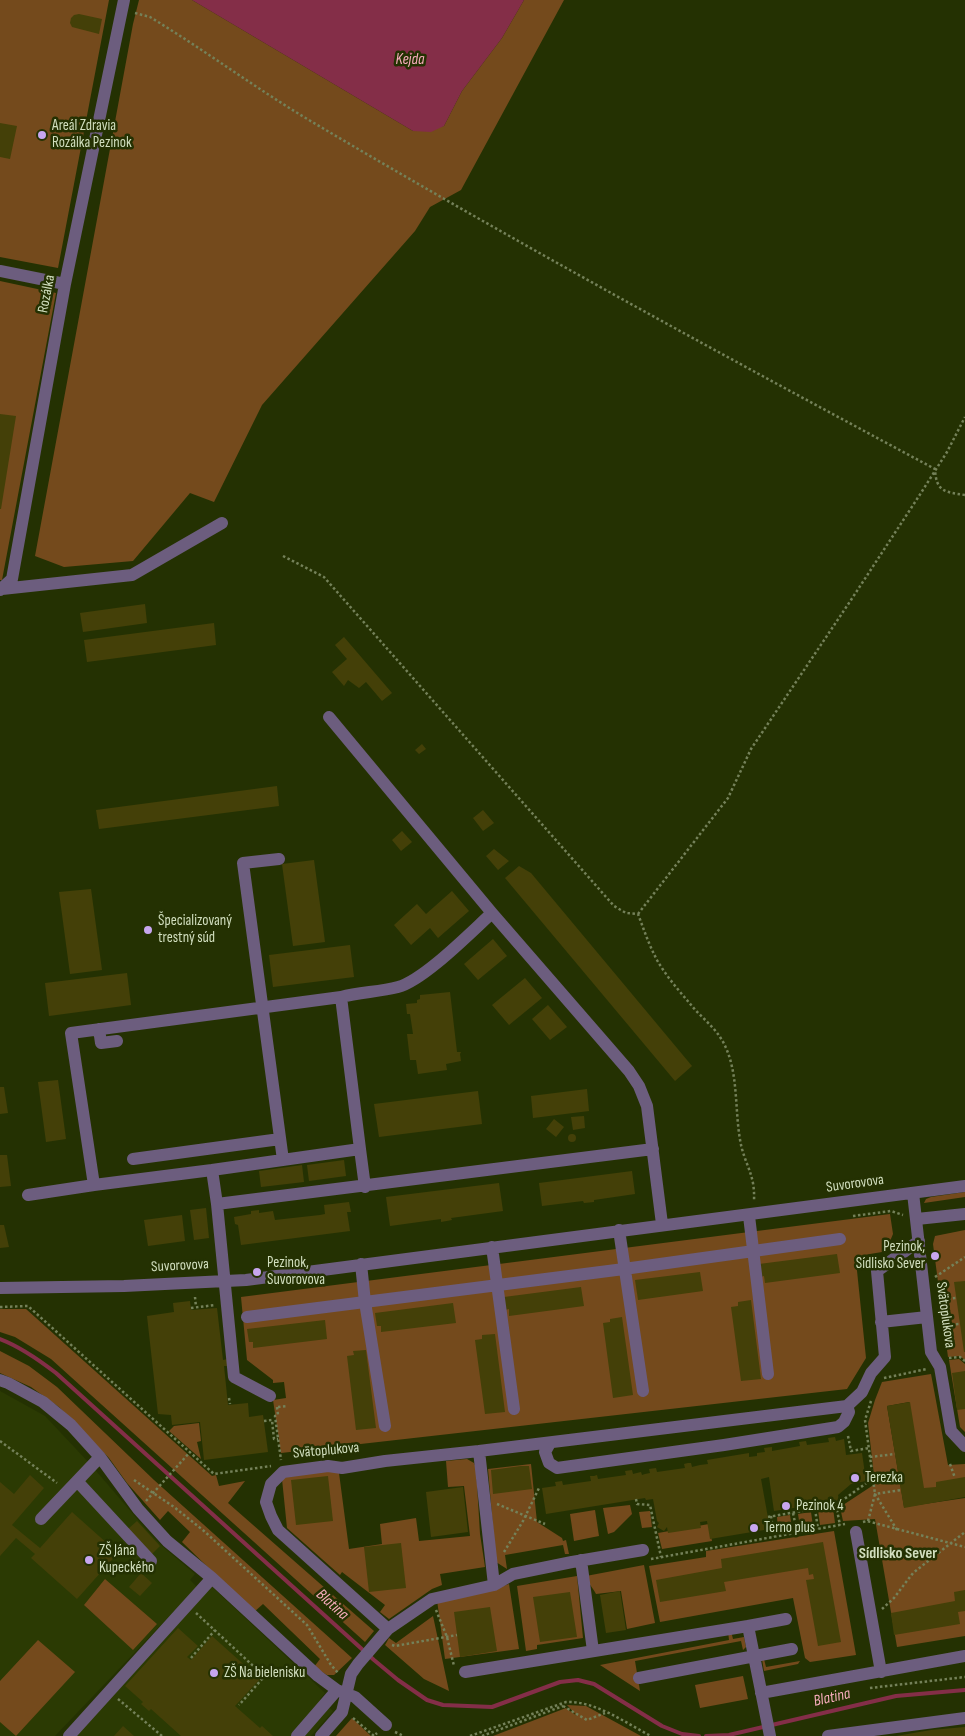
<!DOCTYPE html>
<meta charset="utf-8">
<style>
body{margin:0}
canvas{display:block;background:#243102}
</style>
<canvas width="965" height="1736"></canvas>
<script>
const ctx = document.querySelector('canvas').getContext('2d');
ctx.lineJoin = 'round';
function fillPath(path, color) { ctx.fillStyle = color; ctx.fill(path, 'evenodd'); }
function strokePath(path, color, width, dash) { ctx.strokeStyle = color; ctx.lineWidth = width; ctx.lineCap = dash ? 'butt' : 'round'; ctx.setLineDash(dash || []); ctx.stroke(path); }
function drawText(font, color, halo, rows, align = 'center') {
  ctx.font = font + ' "Sofia Sans Condensed",sans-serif'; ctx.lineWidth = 5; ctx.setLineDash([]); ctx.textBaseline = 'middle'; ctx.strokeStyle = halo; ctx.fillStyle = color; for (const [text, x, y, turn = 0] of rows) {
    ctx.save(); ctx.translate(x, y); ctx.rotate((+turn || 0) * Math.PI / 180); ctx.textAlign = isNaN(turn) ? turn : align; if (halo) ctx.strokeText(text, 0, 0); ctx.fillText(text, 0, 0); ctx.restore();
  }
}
fillPath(new Path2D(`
 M 0,1391 L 45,1416 L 91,1465 L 145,1528 L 162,1546 L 195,1574 L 190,1580 L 197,1587 L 55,1736 L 0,1736 Z
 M 210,1585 L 325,1693 L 320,1699 L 333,1711 L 311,1736 L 63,1736 Z`), '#2b3a03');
fillPath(new Path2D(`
 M 0,0 L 109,0 L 58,268 L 0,257 Z
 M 139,0 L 192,0 L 413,131 L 444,126 L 462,91 L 502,38 L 524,0 L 564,0 L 461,190 L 430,207 L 415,231 L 262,405 L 214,502 L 190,493 L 133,561 L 64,567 L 35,556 L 133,24 Z
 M 0,281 L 56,293 L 2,580 L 0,580 Z
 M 965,1192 L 965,1197 L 924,1203 L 926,1199 L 931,1197 Z
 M 890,1214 L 893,1234 L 888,1246 L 882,1252 L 864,1255 L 856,1261 L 866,1358 L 847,1389 L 281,1453 L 273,1400 L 286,1398 L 284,1382 L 273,1383 L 273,1380 L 247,1360 L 241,1297 Z
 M 965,1230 L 965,1360 L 960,1356 L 948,1357 L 933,1244 L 935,1236 Z
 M 0,1309 L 26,1309 L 212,1476 L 216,1475 L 219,1486 L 245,1481 L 228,1503 L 374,1631 L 365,1642 L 51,1359 L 15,1337 L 0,1332 Z
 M 0,1351 L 29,1366 L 57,1387 L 154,1480 L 352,1658 L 334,1675 L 327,1675 L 314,1667 L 320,1659 L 263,1604 L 254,1612 L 182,1542 L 190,1532 L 168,1511 L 160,1520 L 127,1483 L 109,1458 L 59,1407 L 31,1387 L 0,1373 Z
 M 959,1359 L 965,1364 L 965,1432 L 960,1427 L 949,1360 Z
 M 931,1374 L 948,1465 L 965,1464 L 965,1482 L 923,1491 L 909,1402 L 887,1406 L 904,1507 L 965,1498 L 965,1636 L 897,1647 L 875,1519 L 843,1521 L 840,1507 L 875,1484 L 868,1423 L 875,1400 L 882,1382 Z
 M 199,1423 L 201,1441 L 197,1442 L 201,1459 L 169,1431 L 174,1426 Z
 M 467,1459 L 474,1463 L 476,1468 L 480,1534 L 485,1567 L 440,1574 L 442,1585 L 432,1589 L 389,1619 L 380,1612 L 385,1605 L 342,1572 L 340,1575 L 287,1528 L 282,1479 L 284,1475 L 329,1468 L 339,1473 L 349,1549 L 382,1544 L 380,1524 L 416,1518 L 419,1541 L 470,1536 L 464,1486 L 448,1487 L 446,1461 Z
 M 531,1464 L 537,1522 L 562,1538 L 563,1541 L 566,1540 L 569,1554 L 565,1554 L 563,1545 L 505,1555 L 507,1569 L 496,1562 L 488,1469 Z
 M 630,1505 L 632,1514 L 614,1532 L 608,1534 L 603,1508 Z
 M 833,1508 L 835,1523 L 820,1525 L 818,1510 Z
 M 595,1510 L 599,1536 L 574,1541 L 570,1514 Z
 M 650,1511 L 652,1527 L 642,1528 L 639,1512 Z
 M 811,1512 L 813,1526 L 800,1527 L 798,1514 Z
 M 790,1515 L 792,1529 L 778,1531 L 777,1517 Z
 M 709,1524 L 712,1541 L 662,1549 L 658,1533 Z
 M 834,1531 L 856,1655 L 810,1662 L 805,1658 L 793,1598 L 660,1622 L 649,1566 L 706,1557 L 706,1551 Z
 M 644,1565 L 655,1623 L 627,1629 L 621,1591 L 596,1594 C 593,1588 587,1582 586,1576 Z
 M 577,1576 L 583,1638 L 537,1645 L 537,1649 L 526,1651 L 517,1586 Z
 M 105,1579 L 157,1624 L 133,1650 L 84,1605 Z
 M 509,1584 L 519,1649 L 445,1659 L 437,1600 L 485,1592 Z
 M 433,1616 L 449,1691 L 424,1679 L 385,1645 L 389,1638 L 396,1643 Z
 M 728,1631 L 731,1631 L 733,1639 L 744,1637 L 746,1647 L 743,1650 L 741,1641 L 635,1661 L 640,1691 L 600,1665 L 729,1640 Z
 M 38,1640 L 75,1672 L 16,1736 L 0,1722 L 0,1681 Z
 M 762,1659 L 764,1659 L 766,1667 L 800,1661 L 798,1664 L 764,1671 Z
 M 743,1676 L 748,1699 L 700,1708 L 695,1685 Z
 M 567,1705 L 586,1706 L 641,1736 L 493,1736 L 566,1708 L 577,1716 Z
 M 352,1718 L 371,1736 L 336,1736 Z`), '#744a1c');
fillPath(new Path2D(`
 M 192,0 L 524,0 L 502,38 L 462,91 L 444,126 L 431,132 L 413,131 Z`), '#842e48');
strokePath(new Path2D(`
 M 0,1339 C 21,1347 38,1359 56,1373 L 374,1660 L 398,1680 L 427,1700 L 443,1705 L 492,1707 L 560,1682 L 578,1680 L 594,1684 L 662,1726 L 682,1734 L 699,1736
 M 706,1736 L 729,1735 L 896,1696 L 965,1690`), '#842e48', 4);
fillPath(new Path2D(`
 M 79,14 L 102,19 L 99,34 L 72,27 L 70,23 L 71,18 L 74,15 Z
 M 0,123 L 17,126 L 10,159 L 0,157 Z
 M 0,414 L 16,416 L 1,509 L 0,509 Z
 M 145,604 L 147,623 L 83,632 L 80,613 Z
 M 214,623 L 216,645 L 87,662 L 84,640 Z
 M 344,637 L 392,693 L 382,701 L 366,682 L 359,688 L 348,680 L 344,686 L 332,672 L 347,659 L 335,645 Z
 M 422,744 L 426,749 L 419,754 L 415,750 Z
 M 277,786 L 279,806 L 99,829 L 96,810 Z
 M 483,810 L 494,823 L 483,831 L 473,818 Z
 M 402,831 L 412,842 L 401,851 L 392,840 Z
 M 494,849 L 509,861 L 498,870 L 486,856 Z
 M 314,860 L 325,942 L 293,946 L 282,864 Z
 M 519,866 L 531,873 L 692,1066 L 675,1081 L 505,878 Z
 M 91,889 L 102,970 L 70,974 L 59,892 Z
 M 452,891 L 469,911 L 438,938 L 430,928 L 411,945 L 394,925 L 417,904 L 426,914 Z
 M 493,939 L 507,956 L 478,980 L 464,964 Z
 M 350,945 L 354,977 L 273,987 L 269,955 Z
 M 127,973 L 131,1005 L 49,1016 L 45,983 Z
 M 525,978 L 542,998 L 509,1025 L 492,1005 Z
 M 450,992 L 457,1052 L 461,1052 L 460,1054 L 461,1061 L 446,1064 L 447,1070 L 418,1074 L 416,1060 L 410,1060 L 407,1034 L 413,1034 L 410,1014 L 407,1014 L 406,1004 L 417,1003 L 417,1000 L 420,999 L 420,995 Z
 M 548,1005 L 567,1027 L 550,1040 L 532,1019 Z
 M 58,1080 L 66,1139 L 46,1142 L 38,1082 Z
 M 0,1087 L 4,1087 L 8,1113 L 0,1114 Z
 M 587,1089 L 589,1111 L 533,1118 L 531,1096 Z
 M 478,1091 L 482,1124 L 379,1137 L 374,1104 Z
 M 584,1116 L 585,1128 L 573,1130 L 571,1117 Z
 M 554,1119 L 564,1127 L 556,1137 L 546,1129 Z
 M568 1138a4 4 0 1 1 8 0a4 4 0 1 1-8 0Z
 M 0,1155 L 7,1155 L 11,1186 L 0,1187 Z
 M 344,1160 L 346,1176 L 309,1181 L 307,1165 Z
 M 302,1165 L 304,1182 L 261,1187 L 259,1171 Z
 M 632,1171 L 635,1194 L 594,1200 L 594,1202 L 584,1203 L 583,1201 L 542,1206 L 539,1183 Z
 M 499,1183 L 503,1211 L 451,1218 L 452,1220 L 441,1222 L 441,1219 L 390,1226 L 386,1197 Z
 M 349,1202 L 351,1212 L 347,1212 L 350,1231 L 241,1245 L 238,1225 L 235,1224 L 234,1217 L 251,1214 L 251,1211 L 259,1210 L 259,1213 L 273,1211 L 275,1220 L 320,1215 L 325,1214 L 324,1205 Z
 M 206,1208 L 209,1238 L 194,1240 L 190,1210 Z
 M 182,1215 L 185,1241 L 148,1246 L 144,1220 Z
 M 0,1225 L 4,1225 L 9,1247 L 0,1248 Z
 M 837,1254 L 840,1273 L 765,1283 L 764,1276 L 761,1277 L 759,1264 Z
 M 700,1272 L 703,1291 L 638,1300 L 635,1280 Z
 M 965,1281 L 965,1352 L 964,1352 L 954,1282 Z
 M 581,1287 L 584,1306 L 509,1316 L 509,1309 L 505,1310 L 504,1297 Z
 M 751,1300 L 761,1379 L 741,1381 L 731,1307 L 738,1306 L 738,1302 Z
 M 190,1301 L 191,1310 L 217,1308 L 223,1360 L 228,1359 L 229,1366 L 224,1366 L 228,1405 L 248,1403 L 249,1417 L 263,1415 L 268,1452 L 204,1460 L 200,1422 L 172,1425 L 171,1415 L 158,1414 L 147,1316 L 174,1312 L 173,1303 Z
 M 453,1303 L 456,1323 L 381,1332 L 381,1326 L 377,1326 L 375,1313 Z
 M 622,1317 L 633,1395 L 613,1398 L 603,1323 L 610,1322 L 610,1319 Z
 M 325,1320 L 327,1339 L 253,1348 L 253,1342 L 249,1342 L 247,1329 Z
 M 495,1334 L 505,1412 L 485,1414 L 475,1340 L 482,1339 L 482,1335 Z
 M 366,1350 L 376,1428 L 356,1430 L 347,1356 L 354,1355 L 353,1351 Z
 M 965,1371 L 965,1409 L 957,1410 L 952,1373 Z
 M 910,1402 L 924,1488 L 936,1487 L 936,1482 L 965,1477 L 965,1497 L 904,1508 L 887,1406 Z
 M 835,1437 L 836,1441 L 844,1439 L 846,1455 L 862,1453 L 866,1481 L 851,1484 L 838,1495 L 839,1501 L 774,1511 L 769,1477 L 761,1479 L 770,1529 L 710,1539 L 707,1521 L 700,1522 L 701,1528 L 668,1533 L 667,1527 L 664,1531 L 657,1527 L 659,1523 L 657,1521 L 653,1499 L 646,1500 L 645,1498 L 546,1514 L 542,1488 L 556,1486 L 555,1482 L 562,1481 L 563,1485 L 591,1481 L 590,1476 L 594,1476 L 597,1475 L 598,1479 L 626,1475 L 625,1471 L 632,1470 L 633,1474 L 641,1472 L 642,1475 L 645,1474 L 650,1473 L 649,1469 L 656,1468 L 657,1472 L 685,1468 L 684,1464 L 688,1463 L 691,1463 L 692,1467 L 700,1465 L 708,1464 L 707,1460 L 749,1453 L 749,1457 L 757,1456 L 757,1453 L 765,1452 L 764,1448 L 772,1447 L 772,1451 L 800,1446 L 799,1442 L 806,1441 L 807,1445 L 829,1442 L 828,1438 Z
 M 521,1466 L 529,1466 L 532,1489 L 493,1494 L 491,1470 Z
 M 30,1475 L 44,1488 L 12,1525 L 40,1548 L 72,1512 L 118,1553 L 77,1599 L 31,1558 L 35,1554 L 16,1538 L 0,1556 L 0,1482 L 14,1494 Z
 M 328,1476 L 333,1521 L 296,1525 L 291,1480 Z
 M 463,1487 L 468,1532 L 431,1537 L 426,1492 Z
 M 137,1521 L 160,1546 L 152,1554 L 128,1529 Z
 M 823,1542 L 841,1642 L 818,1646 L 806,1580 L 814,1579 L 813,1574 L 809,1575 L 808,1568 L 724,1582 L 726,1591 L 660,1602 L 656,1580 L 722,1568 L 721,1559 Z
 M 401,1543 L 406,1588 L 369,1592 L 364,1547 Z
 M 141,1573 L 152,1583 L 140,1596 L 129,1587 Z
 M 965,1590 L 965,1611 L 958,1612 L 960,1624 L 894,1635 L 891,1613 L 955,1601 L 954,1592 Z
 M 620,1591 L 626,1630 L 606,1633 L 600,1595 Z
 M 570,1592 L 577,1637 L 540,1642 L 533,1597 Z
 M 490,1607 L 497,1651 L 460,1657 L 454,1612 Z
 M 178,1628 L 198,1646 L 187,1657 L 191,1660 L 212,1636 L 260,1679 L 235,1706 L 260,1728 L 262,1726 L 273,1736 L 181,1736 L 151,1709 L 149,1711 L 141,1704 L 143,1702 L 125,1686 Z
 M 123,1726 L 134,1736 L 114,1736 Z
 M 965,1727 L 965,1736 L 896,1736 L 931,1730 Z`), '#444008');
strokePath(new Path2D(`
 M 135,13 L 150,17 C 206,51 258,90 314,123 C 518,244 726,357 935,469 C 936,492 945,492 965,495
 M 283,556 L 324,577 L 614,906 L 626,913 L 638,914 C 644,930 649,945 657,960 C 666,976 680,992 692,1006 C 701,1017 713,1026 720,1037 C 741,1068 733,1114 742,1149 C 748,1170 755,1177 754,1201
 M 638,914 L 728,798 L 751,749 L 851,600 L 919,496 L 947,452 L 965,417
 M 853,1216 L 891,1211 L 903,1215
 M 935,1277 L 965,1257
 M 195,1297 L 196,1307
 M 938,1300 L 956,1298
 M 0,1307 L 28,1306 L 214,1474 L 271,1466
 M 191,1308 L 215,1305
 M 941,1325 L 960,1324
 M 949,1358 L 960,1357 L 965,1361
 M 884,1378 L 927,1369
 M 229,1398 L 230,1404
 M 277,1407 L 278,1415 L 275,1416 L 281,1460
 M 278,1407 L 287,1406
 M 264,1421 L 272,1420 L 274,1439 L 278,1439
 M 848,1436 L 851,1451 L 869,1448
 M 0,1441 L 57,1483
 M 870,1457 L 895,1454
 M 950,1464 L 955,1478
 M 134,1480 L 174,1507 L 204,1531 L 307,1625 L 331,1665 L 339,1674
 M 636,1499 L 637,1504 L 650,1505 L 661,1557
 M 146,1501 L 190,1452
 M 497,1504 L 545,1524
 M 836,1505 L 840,1525
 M 815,1509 L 818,1529
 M 793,1513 L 797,1532
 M 771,1516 L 774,1536
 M 768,1517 L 836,1505 L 872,1479
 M 868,1521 L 875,1494 L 865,1420 L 871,1401
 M 863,1522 L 867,1521 L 965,1547
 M 897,1530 L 875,1494 L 901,1490
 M 504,1552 L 523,1521 L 539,1488
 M 651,1559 L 845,1524
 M 882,1609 L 894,1598 L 913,1573 L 965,1532
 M 436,1610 L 447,1637 L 454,1666
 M 196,1613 L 263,1675 L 263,1678 L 239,1705
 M 392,1645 L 395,1646 L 457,1635
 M 191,1658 L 215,1630
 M 870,1688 L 965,1677
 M 118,1699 L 162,1736
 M 563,1706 L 587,1720 L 605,1713
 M 353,1718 L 374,1736 L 377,1733
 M 395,1732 L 404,1736
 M 470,1736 L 566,1702 C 597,1701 625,1723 651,1736
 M 482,1736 L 563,1706`), '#748159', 2.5, [2.5, 2.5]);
strokePath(new Path2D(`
 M 0,271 L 65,284
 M 2,589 L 132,575 L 222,523
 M 0,590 L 12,579 L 65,284 L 124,0
 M 329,717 L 492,913 L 629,1071 L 639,1086 L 647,1106 L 662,1224
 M 279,859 L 243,863 L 283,1160
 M 341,997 C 360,992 379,992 398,987 C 424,980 471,932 492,913
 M 99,1029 L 101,1043 L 117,1041
 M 133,1159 L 280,1139
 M 212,1170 L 94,1185 L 71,1033 L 341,997 L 360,1149
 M 913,1193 L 931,1352 L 940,1367 L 951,1431 L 965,1446
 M 28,1195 L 94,1185
 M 217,1204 L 653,1149
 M 749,1216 L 768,1374
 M 917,1219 L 965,1214
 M 619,1230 L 643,1391
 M 492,1247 L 514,1409
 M 361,1264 L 365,1302 L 385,1426
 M 0,1288 L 124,1286 L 246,1280 L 965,1186
 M 247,1317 L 624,1269 L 840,1239
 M 881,1322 L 927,1317
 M 0,1380 L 8,1383 L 43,1402 L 71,1425 L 100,1457 L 138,1509 L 167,1541 L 212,1578 L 318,1676 L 337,1690 L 355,1697 L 386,1725
 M 270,1396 L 234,1377 L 217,1204 L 212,1170 L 360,1149 L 365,1187
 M 550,1443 L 545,1452 L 549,1463 L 557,1468 L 724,1445 L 838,1427 L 844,1422 L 849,1412 L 847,1406
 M 479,1451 L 494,1585
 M 77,1481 L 151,1561
 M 41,1519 L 100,1457
 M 856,1532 L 881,1672
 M 581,1560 L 593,1651
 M 748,1626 L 786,1619
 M 388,1629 L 278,1530 L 271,1516 L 266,1502 L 271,1484 L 283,1472 L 328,1466 L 342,1468 L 385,1461 L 479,1451 L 847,1406 L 862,1392 L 871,1373 L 885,1357 L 877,1271 L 919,1241
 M 465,1672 L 748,1626 L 770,1736
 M 639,1678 L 792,1649
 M 761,1693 L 965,1656
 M 69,1736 L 212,1578
 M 297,1736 L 337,1690
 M 321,1736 L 342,1712 L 351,1674 L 358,1664 L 388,1629 L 432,1599 L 494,1585 L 513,1574 L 572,1562 L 643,1550
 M 828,1736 L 965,1718`), '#6c5d7e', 12);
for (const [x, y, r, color] of [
 [42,135,5,"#c7a6ef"],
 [148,930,5,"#c7a6ef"],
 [935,1256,5,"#c7a6ef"],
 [257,1272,5,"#c7a6ef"],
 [855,1478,5,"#c7a6ef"],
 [786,1506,5,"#c7a6ef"],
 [754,1528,5,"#c7a6ef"],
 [89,1560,5,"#c7a6ef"],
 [214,1673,5,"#c7a6ef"]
]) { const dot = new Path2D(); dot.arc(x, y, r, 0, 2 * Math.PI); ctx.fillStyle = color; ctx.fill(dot); strokePath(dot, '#243102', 2); }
drawText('15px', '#d1debe', '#243102', [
 ["Areál Zdravia",52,126],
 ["Rozálka Pezinok",52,143],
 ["Špecializovaný",158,921],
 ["trestný súd",158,938],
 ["Pezinok,",925,1247,"right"],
 ["Sídlisko Sever",925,1264,"right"],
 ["Pezinok,",267,1263],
 ["Suvorovova",267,1280],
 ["Terezka",865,1478],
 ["Pezinok 4",796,1506],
 ["Terno plus",764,1528],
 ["ZŠ Jána",99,1551],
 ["Kupeckého",99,1568],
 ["ZŠ Na bielenisku",224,1673]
], 'left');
drawText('15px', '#d1debe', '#243102', [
 ["Rozálka",47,294,-79],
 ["Suvorovova",855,1184,-8],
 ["Suvorovova",180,1266,-3],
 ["Svätoplukova",945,1315,82],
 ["Svätoplukova",326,1451,-5]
]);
drawText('italic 16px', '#f8adbd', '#243102', [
 ["Kejda",410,60],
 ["Blatina",332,1605,42],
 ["Blatina",832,1698,-13]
]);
drawText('bold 16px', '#d1debe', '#243102', [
 ["Sídlisko Sever",898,1554]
]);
</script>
